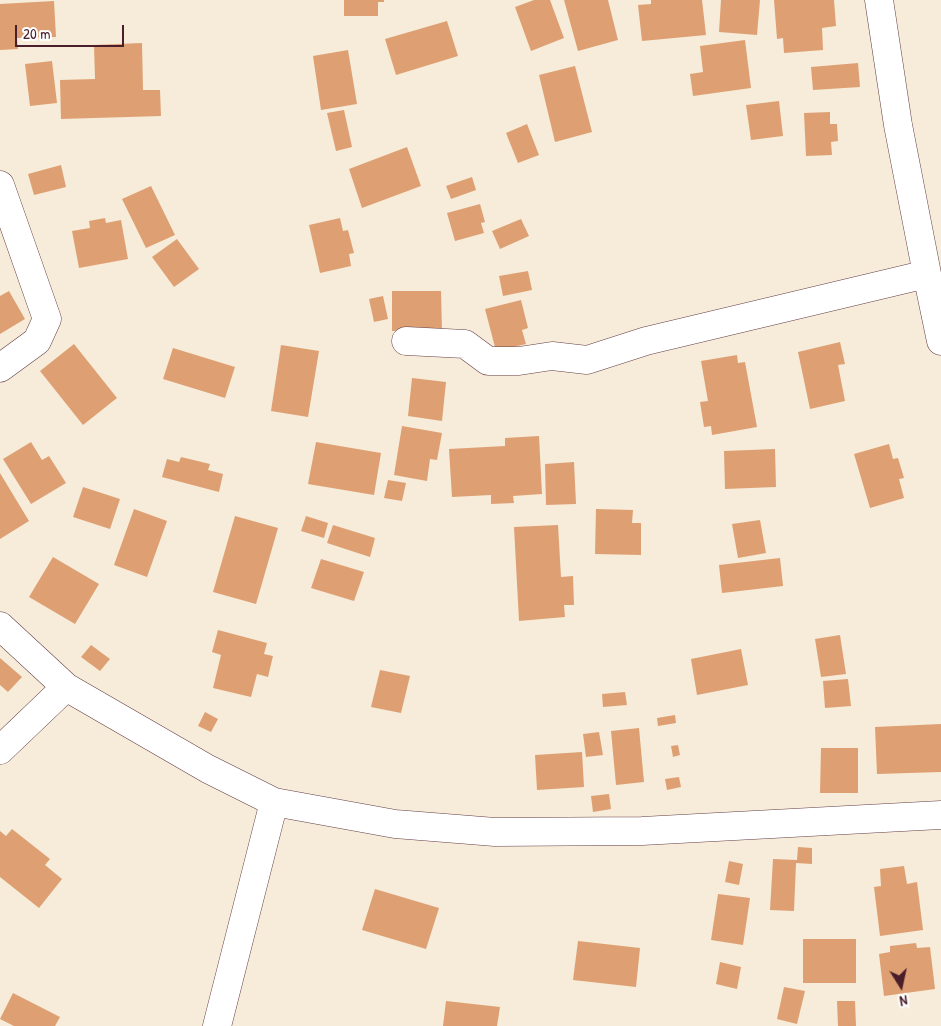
<!DOCTYPE html>
<style>
body{margin:0}
#map{position:relative;width:941px;height:1026px;overflow:hidden;background:#f6ecd9;font-family:"Patrick Hand",sans-serif}
canvas{display:block}
.north{position:absolute;left:876px;top:961px;width:50px;height:50px;-webkit-text-stroke:4px #fff;paint-order:stroke;rotate:170deg;font-size:14px;font-weight:700;line-height:20px;text-align:center;color:#4a1f2b}
.north::after{content:'';display:block;margin:auto;width:18px;height:22px;background:#4a1f2b;clip-path:polygon(50% 0,100% 100%,50% 72%,0 100%)}
.scale{position:absolute;left:15px;top:25px;width:109px;height:22px;box-sizing:border-box;border:2px solid #4a1f2b;border-top:0;padding-left:6px;font-size:15px;line-height:18px;white-space:nowrap;color:#4a1f2b;-webkit-text-stroke:4px #fff;paint-order:stroke}
</style>
<div id="map">
<canvas width="941" height="1026"></canvas>
<div class="north">N</div>
<div class="scale">20 m</div>
</div>
<script>
const ctx = document.querySelector('canvas').getContext('2d');
ctx.lineJoin = 'round';
function fillPath(path, color) { ctx.fillStyle = color; ctx.fill(path, 'evenodd'); }
function strokePath(path, color, width, dash) { ctx.strokeStyle = color; ctx.lineWidth = width; ctx.lineCap = dash ? 'butt' : 'round'; ctx.setLineDash(dash || []); ctx.stroke(path); }
fillPath(new Path2D(`
 M 344,0 L 384,0 L 384,2 L 378,2 L 378,16 L 344,16 Z
 M 534,0 L 550,0 L 564,38 L 531,51 L 515,7 Z
 M 564,0 L 608,0 L 618,40 L 578,51 Z
 M 651,0 L 702,0 L 706,35 L 642,41 L 638,5 L 651,4 Z
 M 721,0 L 760,0 L 757,35 L 719,32 Z
 M 774,0 L 834,0 L 836,26 L 822,28 L 823,50 L 784,53 L 783,38 L 777,39 Z
 M 54,1 L 56,37 L 17,38 L 18,49 L 0,50 L 0,4 Z
 M 447,21 L 458,56 L 396,75 L 385,39 Z
 M 745,40 L 751,88 L 693,96 L 690,74 L 703,72 L 700,46 Z
 M 142,43 L 143,90 L 160,90 L 161,116 L 61,119 L 60,80 L 95,79 L 94,45 Z
 M 348,50 L 357,104 L 321,110 L 313,56 Z
 M 52,61 L 57,103 L 30,106 L 25,64 Z
 M 858,63 L 860,87 L 813,90 L 811,67 Z
 M 575,66 L 592,132 L 555,142 L 539,75 Z
 M 779,101 L 783,136 L 751,140 L 746,105 Z
 M 344,110 L 352,147 L 336,151 L 327,113 Z
 M 830,112 L 830,124 L 837,124 L 838,141 L 831,142 L 832,155 L 806,156 L 804,113 Z
 M 527,124 L 539,155 L 518,163 L 506,133 Z
 M 407,147 L 421,186 L 362,208 L 349,169 Z
 M 61,165 L 66,187 L 34,195 L 28,174 Z
 M 472,177 L 476,190 L 451,199 L 446,186 Z
 M 151,186 L 175,235 L 146,248 L 122,199 Z
 M 480,204 L 485,222 L 481,223 L 484,233 L 455,241 L 447,213 Z
 M 105,218 L 106,223 L 121,220 L 128,259 L 79,268 L 72,231 L 90,228 L 89,221 Z
 M 340,218 L 343,231 L 348,230 L 354,253 L 349,254 L 351,266 L 320,273 L 309,225 Z
 M 521,219 L 529,236 L 500,249 L 492,231 Z
 M 177,239 L 199,269 L 174,287 L 152,257 Z
 M 528,271 L 532,290 L 503,296 L 499,276 Z
 M 9,291 L 25,319 L 0,334 L 0,296 Z
 M 392,291 L 441,291 L 442,330 L 392,331 Z
 M 383,296 L 388,319 L 374,322 L 369,299 Z
 M 521,300 L 528,328 L 522,330 L 526,344 L 496,351 L 485,309 Z
 M 840,342 L 845,364 L 838,365 L 845,401 L 810,409 L 798,352 Z
 M 74,344 L 117,398 L 83,425 L 40,371 Z
 M 281,345 L 319,351 L 308,417 L 271,411 Z
 M 173,348 L 235,367 L 225,398 L 163,379 Z
 M 737,355 L 738,363 L 745,362 L 757,427 L 712,435 L 711,426 L 704,427 L 700,402 L 708,401 L 701,361 Z
 M 412,378 L 446,382 L 442,421 L 408,416 Z
 M 402,426 L 442,433 L 437,460 L 430,459 L 427,481 L 394,475 Z
 M 539,436 L 542,494 L 513,496 L 514,503 L 491,504 L 491,495 L 452,497 L 449,449 L 505,446 L 505,438 Z
 M 31,442 L 42,460 L 49,456 L 66,483 L 31,504 L 3,459 Z
 M 316,442 L 381,453 L 374,495 L 308,484 Z
 M 889,444 L 893,459 L 898,458 L 904,478 L 899,479 L 904,498 L 870,508 L 854,454 Z
 M 775,449 L 776,487 L 725,489 L 724,451 Z
 M 181,457 L 210,464 L 208,470 L 223,474 L 219,492 L 162,477 L 167,459 L 179,462 Z
 M 574,462 L 576,504 L 546,505 L 545,464 Z
 M 0,473 L 29,521 L 0,539 Z
 M 388,480 L 406,483 L 402,501 L 384,498 Z
 M 83,487 L 120,499 L 110,529 L 73,517 Z
 M 134,509 L 167,521 L 147,577 L 114,565 Z
 M 596,509 L 633,510 L 632,523 L 641,523 L 641,555 L 595,554 Z
 M 235,516 L 278,528 L 256,604 L 213,592 Z
 M 306,516 L 328,523 L 324,538 L 301,531 Z
 M 760,520 L 766,553 L 738,558 L 732,524 Z
 M 333,525 L 375,538 L 370,557 L 327,543 Z
 M 558,525 L 561,577 L 573,576 L 574,605 L 564,605 L 565,617 L 519,621 L 514,527 Z
 M 53,557 L 99,584 L 75,624 L 29,597 Z
 M 780,558 L 783,586 L 722,593 L 719,565 Z
 M 321,559 L 364,572 L 354,601 L 311,588 Z
 M 218,630 L 267,643 L 264,654 L 273,656 L 268,677 L 257,674 L 251,697 L 213,688 L 221,655 L 212,652 Z
 M 840,635 L 846,674 L 821,677 L 815,639 Z
 M 91,645 L 110,659 L 100,671 L 81,657 Z
 M 741,649 L 748,685 L 697,695 L 691,659 Z
 M 0,658 L 22,677 L 8,692 L 0,685 Z
 M 380,670 L 410,676 L 401,713 L 371,707 Z
 M 848,679 L 851,706 L 825,708 L 823,681 Z
 M 625,692 L 627,705 L 603,707 L 602,694 Z
 M 205,712 L 218,719 L 211,732 L 198,726 Z
 M 675,715 L 676,723 L 658,726 L 657,718 Z
 M 941,724 L 941,772 L 877,774 L 875,727 Z
 M 639,728 L 644,782 L 616,785 L 611,731 Z
 M 599,732 L 603,755 L 586,757 L 583,734 Z
 M 678,745 L 680,755 L 673,757 L 671,746 Z
 M 821,748 L 858,748 L 858,793 L 820,793 Z
 M 582,752 L 584,787 L 537,790 L 535,755 Z
 M 679,777 L 681,787 L 667,790 L 665,779 Z
 M 609,794 L 611,809 L 593,812 L 591,796 Z
 M 12,829 L 50,859 L 45,865 L 62,879 L 39,908 L 0,877 L 0,831 L 6,836 Z
 M 798,847 L 812,848 L 812,864 L 796,863 L 794,911 L 770,910 L 773,859 L 797,860 Z
 M 729,861 L 743,864 L 739,885 L 725,882 Z
 M 904,866 L 907,884 L 917,882 L 923,930 L 880,936 L 874,887 L 881,886 L 880,869 Z
 M 375,889 L 439,908 L 426,949 L 362,930 Z
 M 718,894 L 750,898 L 743,945 L 711,940 Z
 M 803,939 L 856,939 L 856,983 L 803,983 Z
 M 578,941 L 640,948 L 636,987 L 573,980 Z
 M 916,943 L 917,948 L 930,947 L 935,989 L 884,996 L 879,954 L 890,952 L 890,946 Z
 M 720,962 L 741,967 L 737,989 L 716,984 Z
 M 784,987 L 805,991 L 797,1024 L 777,1019 Z
 M 13,993 L 60,1017 L 55,1026 L 14,1026 L 0,1019 Z
 M 446,1001 L 500,1007 L 497,1026 L 443,1026 Z
 M 837,1001 L 855,1001 L 856,1026 L 838,1026 Z`), '#dea073');
const minor = new Path2D(`
 M 879,0 L 898,125 L 927,274 L 941,341
 M 0,185 L 47,319 L 37,341 L 0,368
 M 406,341 L 465,344 L 488,361 L 519,361 L 552,356 L 587,360 L 646,341 L 927,274
 M 0,626 L 66,687 L 208,769 L 274,802 L 395,824 L 495,832 L 642,831 L 941,815
 M 0,750 L 66,687
 M 217,1026 L 274,802`);
strokePath(minor, '#643e45', 29);
strokePath(minor, '#fff', 28);
</script>
